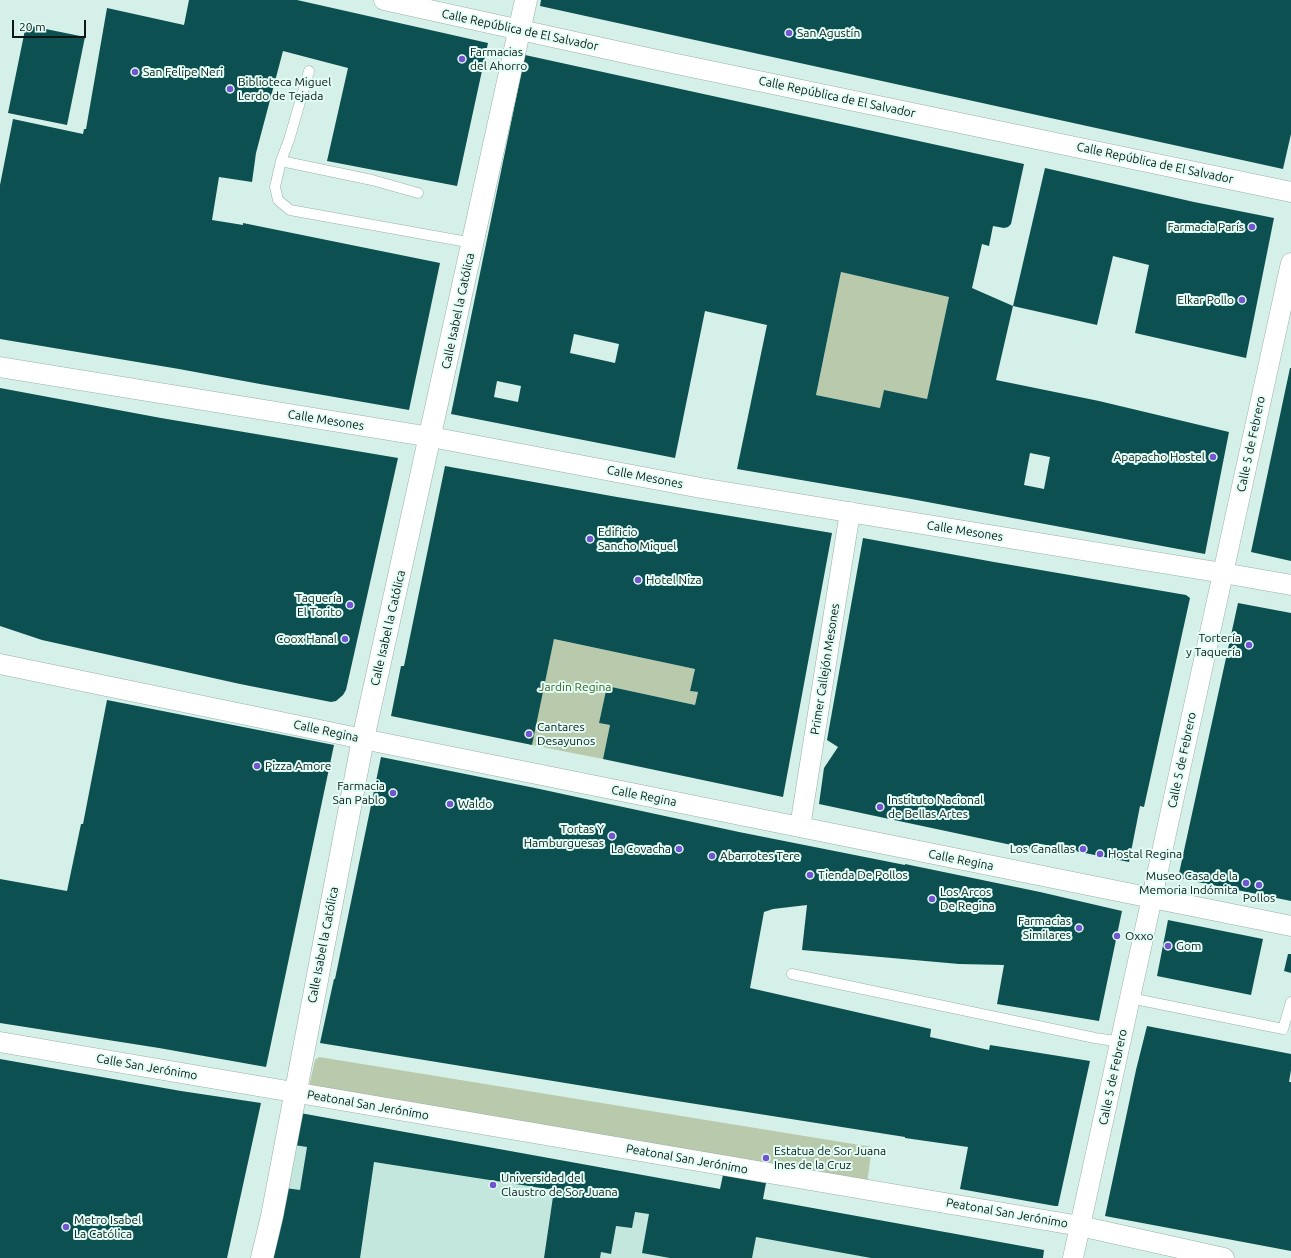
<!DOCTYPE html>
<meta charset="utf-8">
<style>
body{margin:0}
#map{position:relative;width:1291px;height:1258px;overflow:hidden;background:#d5f0e8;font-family:Ubuntu,sans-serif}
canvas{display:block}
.scale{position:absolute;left:12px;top:20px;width:74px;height:18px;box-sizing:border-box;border:2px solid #0e1715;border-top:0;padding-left:5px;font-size:12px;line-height:14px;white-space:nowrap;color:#0e1715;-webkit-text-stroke:3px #e2fdf5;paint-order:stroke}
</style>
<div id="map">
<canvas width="1291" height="1258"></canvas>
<div class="scale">20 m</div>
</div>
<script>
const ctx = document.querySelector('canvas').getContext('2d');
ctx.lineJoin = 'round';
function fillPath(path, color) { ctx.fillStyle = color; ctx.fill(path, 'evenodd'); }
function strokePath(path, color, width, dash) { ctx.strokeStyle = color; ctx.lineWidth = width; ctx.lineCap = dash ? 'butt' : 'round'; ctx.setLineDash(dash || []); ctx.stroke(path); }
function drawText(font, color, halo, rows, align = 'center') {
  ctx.font = font + ' Ubuntu,sans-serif'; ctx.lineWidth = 4; ctx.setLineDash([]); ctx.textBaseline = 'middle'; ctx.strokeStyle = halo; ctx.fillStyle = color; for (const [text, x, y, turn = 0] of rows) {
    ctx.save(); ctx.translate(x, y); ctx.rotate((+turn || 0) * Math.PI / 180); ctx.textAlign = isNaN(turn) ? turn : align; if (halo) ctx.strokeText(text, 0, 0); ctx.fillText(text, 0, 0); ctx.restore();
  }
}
fillPath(new Path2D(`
 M 300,1113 L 720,1189 L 723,1175 L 763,1199 L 1044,1250 L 1043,1258 L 272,1258 Z`), '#c3e7dc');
fillPath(new Path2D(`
 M 841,272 L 949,297 L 927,399 L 884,391 L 880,408 L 816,395 Z
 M 554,639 L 695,669 L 690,691 L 698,692 L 695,705 L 607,686 L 599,723 L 610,725 L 603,759 L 532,745 Z
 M 319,1057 L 872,1147 L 865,1198 L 307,1096 L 315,1060 Z`), '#b9c9ab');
fillPath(new Path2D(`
 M 189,0 L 297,0 L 488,43 L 457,186 L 327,161 L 348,68 L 283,51 L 256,153 L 252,182 L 219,177 L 212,220 L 243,225 L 243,223 L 440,263 L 409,410 L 260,384 L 179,369 L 0,339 L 0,185 L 13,119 L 83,134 L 84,129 L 86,129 L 107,8 L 184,25 Z
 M 541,0 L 1291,0 L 1291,134 L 1283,169 L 540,6 Z
 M 26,25 L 85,37 L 67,125 L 8,113 Z
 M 525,55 L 1024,164 L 1011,224 L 1008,227 L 1004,228 L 993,226 L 989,246 L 982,244 L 972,288 L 1013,306 L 996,380 L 1099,401 L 1229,432 L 1205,554 L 906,498 L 737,469 L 767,325 L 705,311 L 675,458 L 451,414 ZM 841,272 L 949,297 L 927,399 L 884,390 L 880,408 L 816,395 ZM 574,334 L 619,344 L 615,363 L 570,353 ZM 497,381 L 521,386 L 518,402 L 494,397 ZM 1030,453 L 1050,457 L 1044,489 L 1024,485 Z
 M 1045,168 L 1194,202 L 1274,218 L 1246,358 L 1135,333 L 1149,265 L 1113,256 L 1097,325 L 1013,306 Z
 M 1290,368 L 1291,368 L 1291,561 L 1251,552 Z
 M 0,388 L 161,418 L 398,458 L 346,690 L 343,695 L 336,701 L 331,702 L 240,684 L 42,640 L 0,626 Z
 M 445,466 L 617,497 L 832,533 L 783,797 L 603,759 L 610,725 L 599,723 L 607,686 L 695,705 L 698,692 L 690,691 L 695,669 L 554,639 L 532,745 L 391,716 L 401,666 L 404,666 Z
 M 863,538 L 994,562 L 1186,595 L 1190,598 L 1144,807 L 1140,806 L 1129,862 L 1036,843 L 1035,850 L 819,804 L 824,768 L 838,747 L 827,740 Z
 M 1238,603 L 1291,613 L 1291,901 L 1178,878 Z
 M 107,700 L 334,745 L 266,1067 L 159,1048 L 0,1023 L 0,879 L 67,891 L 81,824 L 83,824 Z
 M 381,757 L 535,788 L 739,832 L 905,865 L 905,864 L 1040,892 L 1122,911 L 1099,1021 L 997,1004 L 1004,965 L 959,964 L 802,950 L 807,905 L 773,909 L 764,912 L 750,988 L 931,1029 L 930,1037 L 989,1050 L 990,1045 L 1090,1061 L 1058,1206 L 1055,1206 L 960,1189 L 968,1147 L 905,1138 L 905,1137 L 639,1095 L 320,1043 L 334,979 L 335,979 Z
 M 1168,920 L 1263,939 L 1251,995 L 1157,976 Z
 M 1288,954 L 1291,954 L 1291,973 L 1284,971 Z
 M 1147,1026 L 1291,1054 L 1291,1070 L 1289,1082 L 1291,1082 L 1291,1251 L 1105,1216 L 1136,1070 Z
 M 0,1059 L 181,1091 L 261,1103 L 227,1258 L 0,1258 Z
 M 300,1113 L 720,1189 L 723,1175 L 766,1183 L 763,1199 L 1044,1250 L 1043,1258 L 871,1258 L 756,1237 L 752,1258 L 670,1258 L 642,1253 L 649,1214 L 635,1212 L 632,1228 L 616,1226 L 611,1254 L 601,1252 L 600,1258 L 544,1258 L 554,1190 L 374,1162 L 360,1258 L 272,1258 L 285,1188 L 300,1190 L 307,1147 L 294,1145 Z`), '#0c5052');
const lane = new Path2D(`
 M 309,71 L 289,140 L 281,161 L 372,180 L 418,193
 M 281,161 L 275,187 L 278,200 L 290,210 L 473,243
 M 792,974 L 1095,1038 L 1121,1042
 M 1130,998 L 1283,1029 L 1291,1002`);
const street = new Path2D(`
 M 384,0 L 648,58 L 1291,192
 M 0,367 L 431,437 L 701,488 L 1223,573 L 1291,585
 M 0,664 L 363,739 L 1291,926
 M 800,827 L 850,512
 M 0,1042 L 1080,1226 L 1224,1258
 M 1073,1258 L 1291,263`);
const secondary = new Path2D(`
 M 262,1258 L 272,1216 L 363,739 L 526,0`);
strokePath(lane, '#97b0a8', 11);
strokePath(street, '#97b0a8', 21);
strokePath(secondary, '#97b0a8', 23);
strokePath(lane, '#fff', 10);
strokePath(street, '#fff', 20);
strokePath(secondary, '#fff', 22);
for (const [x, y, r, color] of [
 [789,33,4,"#7055cf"],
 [462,59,4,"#7055cf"],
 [135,72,4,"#7055cf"],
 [230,89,4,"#7055cf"],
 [1252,227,4,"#7055cf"],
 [1242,300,4,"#7055cf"],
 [1213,457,4,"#7055cf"],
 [590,539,4,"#7055cf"],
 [638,580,4,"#7055cf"],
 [350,605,4,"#7055cf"],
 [345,639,4,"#7055cf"],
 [1249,645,4,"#7055cf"],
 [529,734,4,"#7055cf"],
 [257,766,4,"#7055cf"],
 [393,793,4,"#7055cf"],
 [450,804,4,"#7055cf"],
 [880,807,4,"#7055cf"],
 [612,836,4,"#7055cf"],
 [679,849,4,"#7055cf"],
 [1083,849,4,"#7055cf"],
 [1100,854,4,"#7055cf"],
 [712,856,4,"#7055cf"],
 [810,875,4,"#7055cf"],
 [1246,883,4,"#7055cf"],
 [1259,885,4,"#7055cf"],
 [932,899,4,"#7055cf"],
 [1079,928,4,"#7055cf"],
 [1117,936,4,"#7055cf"],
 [1168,946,4,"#7055cf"],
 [766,1158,4,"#7055cf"],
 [493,1185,4,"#7055cf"],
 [66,1227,4,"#7055cf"]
]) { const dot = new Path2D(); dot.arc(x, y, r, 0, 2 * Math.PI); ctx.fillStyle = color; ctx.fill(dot); strokePath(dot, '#e2fdf5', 1.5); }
drawText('12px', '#0e1715', '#e2fdf5', [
 ["Calle República de El Salvador",520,30,12],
 ["Calle República de El Salvador",837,97,12],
 ["Calle República de El Salvador",1155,163,12],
 ["Calle Isabel la Católica",458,311,-78],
 ["Calle Mesones",326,420,9],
 ["Calle 5 de Febrero",1251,444,-78],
 ["Calle Mesones",645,477,11],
 ["Calle Mesones",965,531,9],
 ["Calle Isabel la Católica",388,628,-77],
 ["Primer Callejón Mesones",825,669,-81],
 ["Calle Regina",326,731,12],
 ["Calle 5 de Febrero",1182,760,-78],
 ["Calle Regina",644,796,11],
 ["Calle Regina",961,860,11],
 ["Calle Isabel la Católica",323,945,-79],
 ["Calle San Jerónimo",147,1067,10],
 ["Calle 5 de Febrero",1113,1077,-78],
 ["Peatonal San Jerónimo",368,1105,10],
 ["Peatonal San Jerónimo",687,1159,10],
 ["Peatonal San Jerónimo",1007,1213,10]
]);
drawText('12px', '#0e1715', '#e2fdf5', [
 ["San Agustín",797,33],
 ["Farmacias",470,52],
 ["del Ahorro",470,66],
 ["San Felipe Neri",143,72],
 ["Biblioteca Miguel",238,82],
 ["Lerdo de Tejada",238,96],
 ["Farmacia París",1244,227,"right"],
 ["Elkar Pollo",1234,300,"right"],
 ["Apapacho Hostel",1205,457,"right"],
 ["Edificio",598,532],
 ["Sancho Miquel",598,546],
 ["Hotel Niza",646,580],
 ["Taquería",342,598,"right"],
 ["El Torito",342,612,"right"],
 ["Tortería",1241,638,"right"],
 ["y Taquería",1241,652,"right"],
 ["Coox Hanal",337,639,"right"],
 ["Cantares",537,727],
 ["Desayunos",537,741],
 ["Pizza Amore",265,766],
 ["Farmacia",385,786,"right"],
 ["San Pablo",385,800,"right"],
 ["Instituto Nacional",888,800],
 ["de Bellas Artes",888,814],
 ["Waldo",458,804],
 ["Tortas Y",604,829,"right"],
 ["Hamburguesas",604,843,"right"],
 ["La Covacha",671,849,"right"],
 ["Los Canallas",1075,849,"right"],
 ["Hostal Regina",1108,854],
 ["Abarrotes Tere",720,856],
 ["Tienda De Pollos",818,875],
 ["Museo Casa de la",1238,876,"right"],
 ["Memoria Indómita",1238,890,"right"],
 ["Los Arcos",940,892],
 ["De Regina",940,906],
 ["Pollos",1259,898,"center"],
 ["Farmacias",1071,921,"right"],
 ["Similares",1071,935,"right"],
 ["Oxxo",1125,936],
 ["Gom",1176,946],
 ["Estatua de Sor Juana",774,1151],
 ["Ines de la Cruz",774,1165],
 ["Universidad del",501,1178],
 ["Claustro de Sor Juana",501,1192],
 ["Metro Isabel",74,1220],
 ["La Católica",74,1234]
], 'left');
drawText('12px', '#446126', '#e2fdf5', [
 ["Jardin Regina",575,687]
]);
</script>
